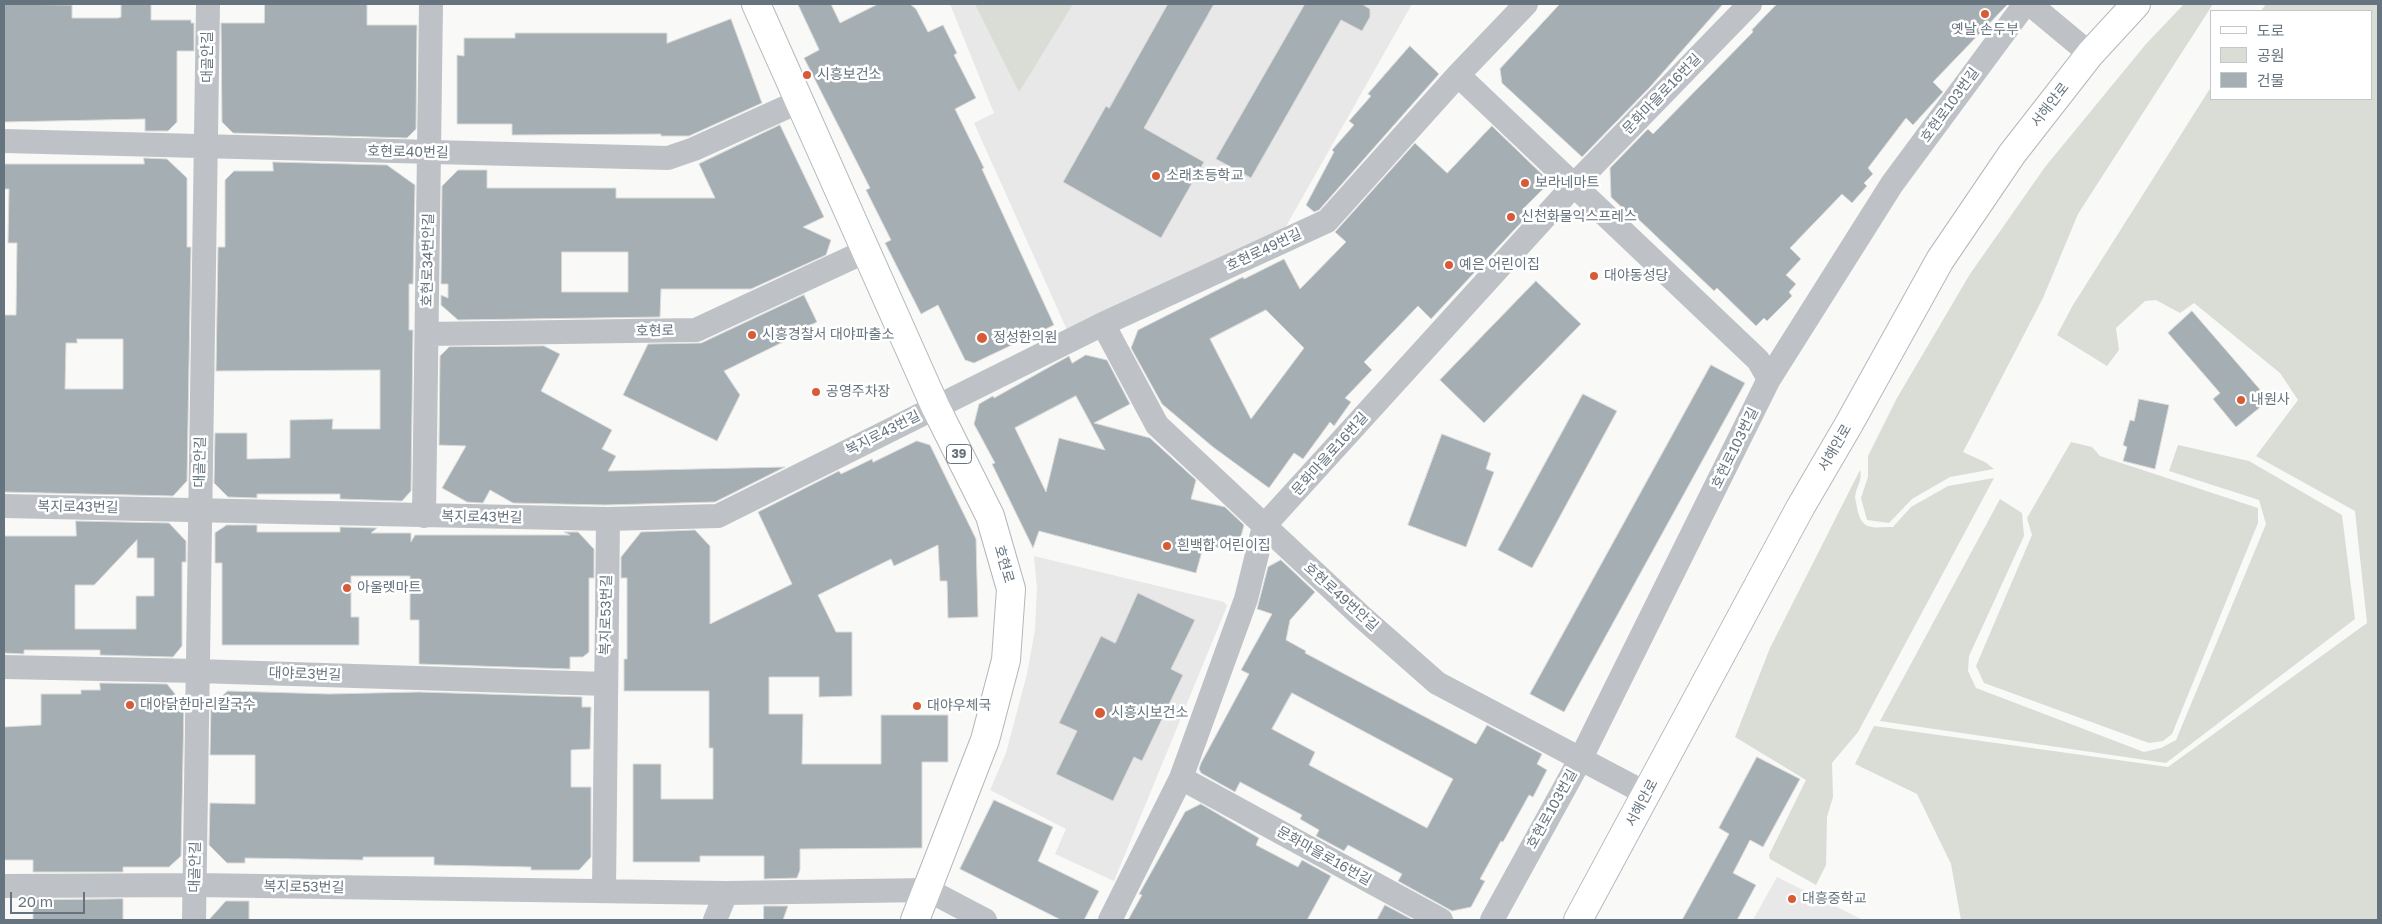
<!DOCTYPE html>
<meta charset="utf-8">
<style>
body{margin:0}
#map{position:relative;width:2382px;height:924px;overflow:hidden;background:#f9f9f7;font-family:"Golos Text","Noto Sans KR",sans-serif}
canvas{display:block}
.frame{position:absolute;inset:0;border:5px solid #66747f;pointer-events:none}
.legend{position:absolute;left:2210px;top:10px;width:162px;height:90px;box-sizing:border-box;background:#fff;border:1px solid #c2c7cc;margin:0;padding:6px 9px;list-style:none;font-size:15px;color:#66747f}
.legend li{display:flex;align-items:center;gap:10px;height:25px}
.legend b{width:25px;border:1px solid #c2c7cc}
.scale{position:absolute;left:10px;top:892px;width:75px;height:22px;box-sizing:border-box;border:2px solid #66747f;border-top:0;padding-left:6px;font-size:15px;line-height:18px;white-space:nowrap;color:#66747f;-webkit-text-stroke:4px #fff;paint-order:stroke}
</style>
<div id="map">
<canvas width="2382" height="924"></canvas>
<div class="frame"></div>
<ul class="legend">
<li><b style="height:6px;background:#fff"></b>도로</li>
<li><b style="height:14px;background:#d9ddd6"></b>공원</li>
<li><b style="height:14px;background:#a5aeb3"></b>건물</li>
</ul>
<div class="scale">20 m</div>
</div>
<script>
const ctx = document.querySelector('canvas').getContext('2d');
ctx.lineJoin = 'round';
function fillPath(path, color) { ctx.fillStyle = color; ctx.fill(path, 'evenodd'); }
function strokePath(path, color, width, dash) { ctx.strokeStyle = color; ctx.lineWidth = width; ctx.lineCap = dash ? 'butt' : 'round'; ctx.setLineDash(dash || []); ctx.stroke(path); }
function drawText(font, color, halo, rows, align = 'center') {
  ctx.font = font + ' "Golos Text","Noto Sans KR",sans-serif'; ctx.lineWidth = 5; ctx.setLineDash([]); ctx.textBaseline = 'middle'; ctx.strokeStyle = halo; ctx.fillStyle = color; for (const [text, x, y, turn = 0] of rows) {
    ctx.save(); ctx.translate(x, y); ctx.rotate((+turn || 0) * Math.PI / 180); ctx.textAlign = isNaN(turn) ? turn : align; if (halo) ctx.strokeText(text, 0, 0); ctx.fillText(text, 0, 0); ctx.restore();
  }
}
fillPath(new Path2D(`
 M 950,4 L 1412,4 L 1285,228 L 1067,330 L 974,123 L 994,113 Z
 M 1034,556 L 1224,602 L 1227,606 L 1114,881 L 1055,854 L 1066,829 L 990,790 L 1006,753 L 1027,674 L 1035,630 L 1037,588 Z
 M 1777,877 L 1863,920 L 1753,920 Z`), '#e7e8e7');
fillPath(new Path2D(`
 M 975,4 L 1073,4 L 1019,92 Z
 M 2184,4 L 2213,4 L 2078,214 L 2043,298 L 1963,452 L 1985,462 L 1994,469 L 1950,477 L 1912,499 L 1889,523 L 1867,520 L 1861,498 L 1868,477 L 1868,456 L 1897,398 L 1970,274 L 2045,167 L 2146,44 Z
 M 2266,4 L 2378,4 L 2378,920 L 1961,920 L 1951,864 L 1917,794 L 1855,764 L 1874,726 L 2168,767 L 2367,623 L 2355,511 L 2256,456 L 2298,400 L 2280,373 L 2194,303 L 2180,313 L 2156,300 L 2145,301 L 2116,328 L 2119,350 L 2107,366 L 2057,335 L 2073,305 L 2211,87 L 2211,99 L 2371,99 L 2371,11 L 2261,11 Z
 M 2071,442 L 2092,447 L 2100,456 L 2258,508 L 2258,523 L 2172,734 L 2163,741 L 2149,743 L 1984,683 L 1976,666 L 2032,535 L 2027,518 Z
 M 2178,445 L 2249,461 L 2342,515 L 2355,619 L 2166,763 L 1880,721 L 2000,499 L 2022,513 L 2024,536 L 1969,656 L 1968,671 L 1976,688 L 2144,752 L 2161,748 L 2176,740 L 2266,524 L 2259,500 L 2169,471 Z
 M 1860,470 C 1863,481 1856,486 1855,497 C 1855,500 1857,505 1857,508 C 1862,532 1873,527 1893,527 L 1911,507 L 1948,486 L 1994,478 L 1858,732 L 1832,763 L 1833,797 L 1827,817 L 1826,865 L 1816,885 L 1770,859 L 1769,855 L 1806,780 L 1735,737 L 1770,648 Z`), '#d9ddd6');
const building = new Path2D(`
 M 4,4 L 72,5 L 72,18 L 118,18 L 121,17 L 121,4 L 151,4 L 151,20 L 191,20 L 191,23 L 194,23 L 194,51 L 177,51 L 177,122 L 168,131 L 145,131 L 145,119 L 4,122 Z
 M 265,4 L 367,4 L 367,25 L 417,25 L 416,129 L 407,138 L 233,133 L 222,122 L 221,23 L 264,23 Z
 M 798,4 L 831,4 L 840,23 L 878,4 L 910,4 L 916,9 L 928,32 L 943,25 L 957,53 L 954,55 L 976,98 L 955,109 L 984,168 L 982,169 L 1054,325 L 974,363 L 965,360 L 938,305 L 921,314 L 885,243 L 891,240 L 866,190 L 870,188 L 804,58 L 819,50 Z
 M 1168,4 L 1214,4 L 1144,128 L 1204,162 L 1161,238 L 1063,182 L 1106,106 L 1109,108 Z
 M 1305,4 L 1362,4 L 1370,9 L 1370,17 L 1362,31 L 1341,20 L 1251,178 L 1216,159 Z
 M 1560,4 L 1723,4 L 1650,87 L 1582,157 L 1502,83 L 1500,69 Z
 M 1777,4 L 2008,4 L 1933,82 L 1943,92 L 1913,125 L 1906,118 L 1868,168 L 1873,174 L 1864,183 L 1867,186 L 1852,203 L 1842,194 L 1790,248 L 1801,259 L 1786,275 L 1796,284 L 1789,292 L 1792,296 L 1767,321 L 1764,318 L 1756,326 L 1717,288 L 1714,291 L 1636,217 L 1634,219 L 1611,197 L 1610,168 L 1648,129 L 1653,134 L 1753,32 L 1752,30 Z
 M 731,19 L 762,103 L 689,136 L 661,136 L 661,134 L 512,135 L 512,124 L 457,124 L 457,55 L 464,56 L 464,38 L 515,38 L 515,33 L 667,33 L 667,43 Z
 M 1410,46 L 1439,74 L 1319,210 L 1314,212 L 1306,205 L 1334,152 L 1332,150 L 1354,125 L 1349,121 L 1371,96 L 1368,94 Z
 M 780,125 L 824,217 L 803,227 L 831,240 L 826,255 L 751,289 L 661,289 L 660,317 L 458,320 L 441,305 L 441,295 L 448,298 L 448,284 L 441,284 L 442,186 L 458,170 L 487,170 L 487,188 L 616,188 L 616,198 L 715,198 L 699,164 ZM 562,252 L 628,252 L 628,292 L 562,292 Z
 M 1492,126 L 1550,182 L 1524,208 L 1530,213 L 1431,319 L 1418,306 L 1364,362 L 1372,370 L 1345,398 L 1351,402 L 1334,426 L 1330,422 L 1303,459 L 1294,453 L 1269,488 L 1213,447 L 1162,404 L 1131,348 L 1138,330 L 1243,277 L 1244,279 L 1284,259 L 1300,289 L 1346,242 L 1335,232 L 1415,143 L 1447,173 ZM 1266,310 L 1304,348 L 1251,419 L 1210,339 Z
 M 144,158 L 167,159 L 187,178 L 187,247 L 191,247 L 187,481 L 173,496 L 4,492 L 4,315 L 16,315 L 17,243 L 8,243 L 9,189 L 4,189 L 4,164 L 144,164 ZM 77,339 L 123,339 L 123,389 L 65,389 L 66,343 L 77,343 Z
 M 273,162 L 387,165 L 415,185 L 413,284 L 409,284 L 409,330 L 413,330 L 411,491 L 402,501 L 340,499 L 340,494 L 257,494 L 257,498 L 228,497 L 214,483 L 215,433 L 247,433 L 247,459 L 290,458 L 290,420 L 333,419 L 332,429 L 380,429 L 380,370 L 216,371 L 218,247 L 225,247 L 225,180 L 234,171 L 273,171 Z
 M 1536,281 L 1581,324 L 1484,423 L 1440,380 Z
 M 804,295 L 817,322 L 786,337 L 787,340 L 724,371 L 740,395 L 717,441 L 623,395 L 648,344 L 701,343 Z
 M 2192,311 L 2269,400 L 2236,427 L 2213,399 L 2220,393 L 2168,333 Z
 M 544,346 L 560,354 L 541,391 L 612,430 L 602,449 L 616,456 L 608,471 L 785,467 L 715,502 L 605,505 L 513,503 L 490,490 L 483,503 L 467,502 L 442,488 L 466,446 L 439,445 L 440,356 L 449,347 Z
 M 1086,355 L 1107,360 L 1130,404 L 1094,423 L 1150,438 L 1196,480 L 1191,499 L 1225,507 L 1244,525 L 1237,552 L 1204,544 L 1196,573 L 1039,531 L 1033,548 L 992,464 L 995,463 L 974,424 L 979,404 L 993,396 L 994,398 L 1069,356 L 1072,363 ZM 1076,396 L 1105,450 L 1059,438 L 1046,492 L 1015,428 Z
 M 1711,365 L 1745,383 L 1564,712 L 1530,694 Z
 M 1583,394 L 1617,411 L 1532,568 L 1498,550 Z
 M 2139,399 L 2169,405 L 2155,469 L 2123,461 L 2127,447 L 2123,445 L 2130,420 L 2134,421 Z
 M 1442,434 L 1491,453 L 1486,469 L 1494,472 L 1466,547 L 1408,525 Z
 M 917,441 L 930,445 L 976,539 L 978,617 L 948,618 L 947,581 L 940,581 L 938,545 L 894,566 L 891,559 L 818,595 L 836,632 L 852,632 L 852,696 L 819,697 L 819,677 L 769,677 L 769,714 L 803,714 L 802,764 L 881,764 L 881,715 L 948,715 L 948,762 L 922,762 L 922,848 L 800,849 L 800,870 L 797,878 L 764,879 L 764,856 L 700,856 L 700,862 L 633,862 L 633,764 L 661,764 L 661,799 L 713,799 L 713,748 L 709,748 L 709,691 L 624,691 L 624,659 L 627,659 L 627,578 L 621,578 L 621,557 L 641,532 L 695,530 L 710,546 L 710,624 L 792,584 L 758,512 L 839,471 L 841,474 L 872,459 L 873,462 Z
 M 76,521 L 169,523 L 186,541 L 186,562 L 182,562 L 182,646 L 173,657 L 100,655 L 100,650 L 24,650 L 24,654 L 4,653 L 4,536 L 76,536 ZM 137,540 L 137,558 L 154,558 L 154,596 L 136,596 L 136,629 L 75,629 L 75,585 L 94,585 Z
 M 227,525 L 257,525 L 257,532 L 340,532 L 340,527 L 377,528 L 371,533 L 411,533 L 411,542 L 415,535 L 570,535 L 564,532 L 578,532 L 594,549 L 594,578 L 589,578 L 589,652 L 583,657 L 570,657 L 570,669 L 419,664 L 419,620 L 410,620 L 410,576 L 351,576 L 351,617 L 359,617 L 359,645 L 222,645 L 222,563 L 215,563 L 215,533 Z
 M 1281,560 L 1315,592 L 1290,620 L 1286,640 L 1306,651 L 1305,653 L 1476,744 L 1487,725 L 1542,754 L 1537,764 L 1547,770 L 1533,797 L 1529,795 L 1503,842 L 1501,841 L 1480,879 L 1485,881 L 1471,907 L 1452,911 L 1398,881 L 1402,874 L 1348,845 L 1344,851 L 1316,836 L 1319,830 L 1300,819 L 1302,815 L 1240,782 L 1235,792 L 1201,773 L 1199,769 L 1201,763 L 1249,674 L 1241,670 L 1272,614 L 1257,609 L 1268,567 ZM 1292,693 L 1453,779 L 1427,828 L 1309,765 L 1315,752 L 1272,729 Z
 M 1138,593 L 1195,620 L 1171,669 L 1183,675 L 1142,761 L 1134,757 L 1113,801 L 1056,774 L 1077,731 L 1059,723 L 1101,636 L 1115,643 Z
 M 100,683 L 167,684 L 184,705 L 181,856 L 169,867 L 123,867 L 123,872 L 33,872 L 33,860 L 4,860 L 4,727 L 41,725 L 41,694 L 81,694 L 81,690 L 100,690 Z
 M 228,691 L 329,694 L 419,692 L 582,697 L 582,707 L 591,707 L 590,749 L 571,750 L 571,787 L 591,787 L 591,857 L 579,870 L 531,870 L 531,867 L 434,865 L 434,857 L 363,857 L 363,860 L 245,858 L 245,863 L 227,863 L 209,845 L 210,803 L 255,804 L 255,755 L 210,755 L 211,706 Z
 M 1757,757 L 1800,779 L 1763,847 L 1750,840 L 1733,873 L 1756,885 L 1737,920 L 1682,920 L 1729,834 L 1719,828 Z
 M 994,800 L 1053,827 L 1038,861 L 1099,891 L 1084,920 L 1061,920 L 960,869 Z
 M 1201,804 L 1259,838 L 1256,845 L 1298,867 L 1302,860 L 1331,876 L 1307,920 L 1128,920 L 1142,895 L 1139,894 L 1185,812 Z
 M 123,899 L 123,920 L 33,920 L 33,900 Z
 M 226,901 L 249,901 L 249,920 L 209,920 Z
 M 1385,905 L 1413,920 L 1377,920 Z
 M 764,906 L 788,906 L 783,920 L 764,920 Z`);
fillPath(building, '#a5aeb3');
strokePath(building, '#dbdbd9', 1);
const secondary = new Path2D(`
 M 1578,920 L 1800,508 L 1849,424 L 1940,260 L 2012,154 L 2090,54 L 2136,4`);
const primary = new Path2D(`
 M 756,4 L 935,406 L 990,516 L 1011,589 L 1006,660 L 985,740 L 915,920`);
strokePath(secondary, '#b3b8bd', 30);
strokePath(primary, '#b2b7bb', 30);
strokePath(new Path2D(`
 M 2030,4 L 2090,54
 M 1458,75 L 1758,360 L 1769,379
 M 4,141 L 668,158 L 694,149 L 800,101
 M 1103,324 L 1157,425 L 1362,617 L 1437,683 L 1647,794
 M 427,334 L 696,330 L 866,251
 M 4,506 L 608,519 L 718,516 L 1103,324 L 1327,221 L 1458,75 L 1526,4
 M 424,516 L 431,4
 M 4,667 L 198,671 L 606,684
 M 1181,778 L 1441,920
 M 4,886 L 195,885 L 726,893 L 928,890 L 985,920
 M 604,891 L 608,519
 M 194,920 L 208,4
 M 715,920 L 726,893
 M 1110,920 L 1181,778 L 1246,599 L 1264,526 L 1574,185 L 1750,4
 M 1492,920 L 1581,758 L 1769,379 L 1892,184 L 2025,4`), '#bec2c6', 24);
strokePath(secondary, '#fff', 28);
strokePath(primary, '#fff', 28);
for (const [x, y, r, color] of [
 [1985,14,5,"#d85b37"],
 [807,75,5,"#d85b37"],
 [1156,176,5,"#d85b37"],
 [1525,183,5,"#d85b37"],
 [1511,217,5,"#d85b37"],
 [1449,265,5,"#d85b37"],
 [1594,276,5,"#d85b37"],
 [752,335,5,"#d85b37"],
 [982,338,6,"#d85b37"],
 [816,392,5,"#d85b37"],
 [2241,400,5,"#d85b37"],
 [1167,546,5,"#d85b37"],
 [347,588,5,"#d85b37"],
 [130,705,5,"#d85b37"],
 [917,706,5,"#d85b37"],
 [1100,713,6,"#d85b37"],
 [1792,899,5,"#d85b37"]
]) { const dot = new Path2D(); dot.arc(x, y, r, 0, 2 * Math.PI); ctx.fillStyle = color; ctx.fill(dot); strokePath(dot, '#fff', 2); }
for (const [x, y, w] of [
 [959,454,25]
]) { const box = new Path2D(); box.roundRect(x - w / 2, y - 9.5, w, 19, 4); ctx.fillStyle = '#fff'; ctx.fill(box); strokePath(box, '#66747f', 1); }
drawText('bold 12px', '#66747f', null, [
 ["39",959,454]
]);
drawText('14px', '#66747f', '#fff', [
 ["옛날 손두부",1985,30,"center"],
 ["시흥보건소",817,75],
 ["소래초등학교",1166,176],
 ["보라네마트",1535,183],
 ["신천화물익스프레스",1521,217],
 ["예은 어린이집",1459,265],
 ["대야동성당",1604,276],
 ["시흥경찰서 대야파출소",762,335],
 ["정성한의원",993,338],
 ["공영주차장",826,392],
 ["내원사",2251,400],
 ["흰백합 어린이집",1177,546],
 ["아울렛마트",357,588],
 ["대야닭한마리칼국수",140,705],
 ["대야우체국",927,706],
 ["시흥시보건소",1111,713],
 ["대흥중학교",1802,899]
], 'left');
drawText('14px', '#66747f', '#fff', [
 ["대골안길",208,57,-90],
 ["문화마을로16번길",1662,94,-46],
 ["호현로103번길",1950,105,-54],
 ["서해안로",2050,105,-52],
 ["호현로40번길",408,152,1],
 ["호현로49번길",1264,250,-25],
 ["호현로34번안길",428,260,-89],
 ["호현로",655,331,-1],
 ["복지로43번길",883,433,-27],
 ["호현로103번길",1735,448,-64],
 ["서해안로",1835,448,-60],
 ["문화마을로16번길",1330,454,-48],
 ["대골안길",200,462,-89],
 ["복지로43번길",78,507,1],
 ["복지로43번길",482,517,1],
 ["호현로",1004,564,74],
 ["호현로49번안길",1341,597,42],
 ["복지로53번길",606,615,-89],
 ["대야로3번길",305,674,2],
 ["서해안로",1642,803,-62],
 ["호현로103번길",1552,809,-61],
 ["문화마을로16번길",1324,856,29],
 ["대골안길",195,867,-89],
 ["복지로53번길",304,887,1]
]);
</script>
